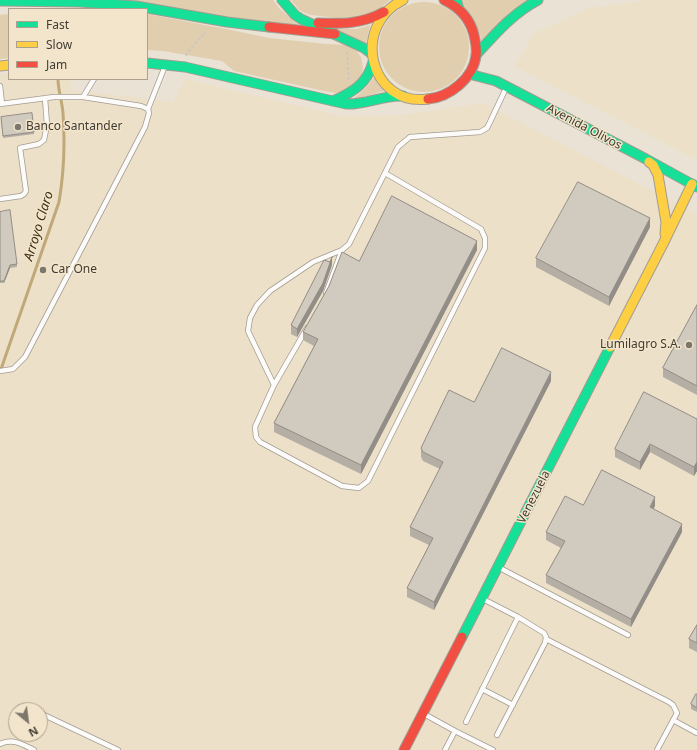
<!DOCTYPE html>
<style>
body{margin:0}
#map{position:relative;width:697px;height:750px;overflow:hidden;background:#eae2d4;font-family:"Noto Sans",sans-serif}
canvas{display:block}
.legend{position:absolute;left:8px;top:8px;width:140px;height:72px;box-sizing:border-box;background:#f2e5cc;border:1px solid #aba18e;margin:0;padding:5px 7px;list-style:none;font-size:12px;color:#413c32}
.legend li{display:flex;align-items:center;gap:8px;height:20px}
.legend b{width:20px;border:1px solid #aba18e}
.north{position:absolute;left:8px;top:702px;width:40px;height:40px;box-sizing:border-box;background:#f2e5cc;border:1px solid #aba18e;border-radius:50%;rotate:151deg;font-size:11px;font-weight:700;line-height:16px;text-align:center;color:#413c32}
.north::after{content:'';display:block;margin:auto;width:14px;height:18px;background:#7c766b;clip-path:polygon(50% 0,100% 100%,50% 72%,0 100%)}
</style>
<div id="map">
<canvas width="697" height="750"></canvas>
<ul class="legend">
<li><b style="height:5px;background:#16e098"></b>Fast</li>
<li><b style="height:5px;background:#ffcf43"></b>Slow</li>
<li><b style="height:5px;background:#f24e42"></b>Jam</li>
</ul>
<div class="north">N</div>
</div>
<script>
const ctx = document.querySelector('canvas').getContext('2d');
ctx.lineJoin = 'round';
function fillPath(path, color) { ctx.fillStyle = color; ctx.fill(path, 'evenodd'); }
function strokePath(path, color, width, dash) { ctx.strokeStyle = color; ctx.lineWidth = width; ctx.lineCap = dash ? 'butt' : 'round'; ctx.setLineDash(dash || []); ctx.stroke(path); }
function drawText(font, color, halo, rows, align = 'center') {
  ctx.font = font + ' "Noto Sans",sans-serif'; ctx.lineWidth = 3; ctx.setLineDash([]); ctx.textBaseline = 'middle'; ctx.strokeStyle = halo; ctx.fillStyle = color; for (const [text, x, y, turn = 0] of rows) {
    ctx.save(); ctx.translate(x, y); ctx.rotate((+turn || 0) * Math.PI / 180); ctx.textAlign = isNaN(turn) ? turn : align; if (halo) ctx.strokeText(text, 0, 0); ctx.fillText(text, 0, 0); ctx.restore();
  }
}
fillPath(new Path2D(`
 M 650,0 L 697,0 L 697,160 L 514,66 L 535,33 L 589,8 Z
 M 9,73 L 9,79 L 71,79 L 71,90 L 173,102 L 185,79 L 342,116 L 401,115 L 483,103 L 697,214 L 697,750 L 0,750 L 0,74 ZM 16,710 L 40,710 L 40,734 L 16,734 Z`), '#ede0c8');
fillPath(new Path2D(`
 M 103,0 L 273,0 L 280,9 L 302,28 Z
 M 291,0 L 390,0 L 378,10 L 369,16 L 338,18 L 312,15 L 305,13 L 299,10 Z
 M 460,0 L 529,0 L 482,43 L 480,34 Z
 M379 47a45 45 0 1 1 90 0a45 45 0 1 1-90 0Z
 M 9,14 L 9,58 L 0,59 L 0,15 Z
 M 147,14 L 226,29 L 269,38 L 326,44 L 346,45 L 356,50 L 361,57 L 363,68 L 361,78 L 345,91 L 336,93 L 324,91 L 234,71 L 222,61 L 163,51 L 147,50 Z
 M 370,25 L 366,43 L 334,29 L 357,29 Z
 M 374,77 L 384,91 L 350,101 C 361,93 367,88 374,77 Z`), '#e0ceae');
strokePath(new Path2D(`
 M 0,372 L 59,202 C 64,173 65,142 63,113 C 62,101 58,90 58,79`), '#c0a878', 3);
const lane = new Path2D(`
 M 0,86 L 2,104
 M 83,97 L 94,79
 M 0,104 L 54,97 L 83,97 L 141,106 L 148,109 L 149,113 L 145,127 L 25,357 L 13,369 L 0,371
 M 148,109 L 165,66
 M 385,173 L 481,229 L 485,238 L 485,248 L 368,481 L 359,488 L 342,486 L 260,442 L 256,437 L 255,427 L 274,385 L 248,331 L 250,318 L 257,305 L 270,291 L 313,262 L 342,250 L 349,244 L 398,147 L 410,137 L 480,132 L 487,128 L 490,122 L 506,88
 M 0,199 L 21,196 L 24,194 L 26,191 L 20,148 L 39,144 L 44,140 L 47,125 L 45,98
 M 326,293 L 342,250
 M 274,385 L 307,328
 M 498,567 L 628,635
 M 546,639 L 669,702 L 673,705 L 677,713 L 657,750
 M 482,689 L 513,705
 M 42,714 L 118,750
 M 424,714 L 455,731 L 493,750
 M 673,720 L 697,733
 M 466,722 L 518,617 L 483,599
 M 497,735 L 545,643 L 546,637 L 544,633 L 518,617
 M 0,744 C 13,738 22,744 34,750
 M 445,750 L 455,731`);
const fast = new Path2D(`
 M 282,0 L 295,15 L 301,19 L 364,48 L 372,54
 M 456,0 L 459,9
 M 0,1 L 79,2 L 136,6 L 227,22 L 269,27
 M 476,55 C 495,34 513,13 538,0
 M 147,63 L 185,67 L 346,104 C 366,105 382,95 403,96
 M 469,74 L 496,81 L 646,159 L 697,187
 M 333,101 C 353,92 367,84 373,62
 M 462,637 L 610,347`);
const slow = new Path2D(`
 M 403,0 C 350,26 370,107 428,99
 M 0,66 L 9,65
 M 649,162 L 653,165 L 658,175 L 666,222 L 665,234
 M 610,347 L 663,244 L 692,184`);
const jam = new Path2D(`
 M 318,23 C 342,24 362,24 384,12
 M 269,27 L 335,34
 M 428,99 C 450,97 473,78 476,56 C 477,51 476,45 475,40 C 472,21 461,8 444,0
 M 404,750 L 462,637`);
strokePath(lane, '#a29c92', 6);
strokePath(fast, '#a29c92', 11);
strokePath(slow, '#a29c92', 11);
strokePath(jam, '#a29c92', 11);
strokePath(new Path2D(`
 M 347,52 L 349,81
 M 186,56 L 187,53 L 205,32`), '#c9c6c1', 1.5, [3, 2]);
strokePath(lane, '#fcfbf9', 4.5);
strokePath(fast, '#16e098', 9);
strokePath(slow, '#ffcf43', 9);
strokePath(jam, '#f24e42', 9);
fillPath(new Path2D(`
 M 1,119 L 34,132 L 34,134 L 3,138 Z
 M 0,212 L 17,264 L 17,267 L 10,268 L 4,283 L 0,283 Z
 M 650,227 L 609,306 L 536,267 L 536,258 Z
 M 477,250 L 361,474 L 274,432 L 274,423 L 314,346 L 303,340 L 303,332 L 359,261 Z
 M 332,265 L 323,291 L 297,337 L 291,334 L 291,325 Z
 M 697,305 L 697,395 L 663,377 L 663,368 Z
 M 551,381 L 434,610 L 407,597 L 407,588 L 429,545 L 410,536 L 410,527 L 440,469 L 423,461 L 421,457 L 421,448 L 474,402 Z
 M 697,419 L 697,471 L 694,476 L 650,452 L 640,470 L 615,457 L 615,449 Z
 M 583,505 L 655,506 L 653,509 L 682,532 L 631,627 L 546,583 L 546,575 L 561,548 L 546,540 L 546,532 Z
 M 697,625 L 697,652 L 689,648 L 689,639 Z
 M 697,694 L 697,712 L 691,709 L 691,704 Z`), '#b4aea4');
fillPath(new Path2D(`
 M 650,218 L 650,227 L 609,306 L 609,297 Z
 M 477,241 L 477,250 L 361,474 L 361,465 Z
 M 332,257 L 332,265 L 323,291 L 297,337 L 297,329 Z
 M 10,265 L 10,268 L 4,283 L 4,281 Z
 M 551,372 L 551,381 L 434,610 L 434,602 Z
 M 650,444 L 650,452 L 640,470 L 640,462 Z
 M 697,462 L 697,471 L 694,476 L 694,467 Z
 M 655,497 L 655,506 L 650,516 L 650,507 Z
 M 682,524 L 682,532 L 631,627 L 631,619 Z`), '#928d86');
const building = new Path2D(`
 M 32,113 L 34,132 L 3,136 L 1,117 Z
 M 578,182 L 650,218 L 609,297 L 536,258 Z
 M 392,196 L 477,241 L 361,465 L 274,423 L 318,339 L 303,332 L 329,286 L 342,252 L 359,261 Z
 M 10,210 L 17,264 L 10,265 L 4,281 L 0,281 L 0,212 Z
 M 332,257 L 323,283 L 297,329 L 291,325 L 324,260 L 330,262 Z
 M 697,305 L 697,386 L 663,368 Z
 M 502,348 L 551,372 L 434,602 L 407,588 L 433,538 L 410,527 L 443,462 L 423,452 L 421,448 L 449,390 L 474,402 Z
 M 644,392 L 697,419 L 697,462 L 694,467 L 650,444 L 640,462 L 615,449 Z
 M 602,470 L 655,497 L 650,507 L 682,524 L 631,619 L 546,575 L 565,541 L 546,532 L 565,496 L 583,505 Z
 M 697,625 L 697,643 L 689,639 Z
 M 696,694 L 697,694 L 697,708 L 691,704 Z`);
fillPath(building, '#d1cabf');
strokePath(building, '#928d86', 1);
for (const [x, y, r, color] of [
 [18,127,4,"#7c766b"],
 [43,270,4,"#7c766b"],
 [689,345,4,"#7c766b"]
]) { const dot = new Path2D(); dot.arc(x, y, r, 0, 2 * Math.PI); ctx.fillStyle = color; ctx.fill(dot); strokePath(dot, '#f2e5cc', 1.5); }
drawText('12px', '#413c32', '#f2e5cc', [
 ["Banco Santander",26,127],
 ["Car One",51,270],
 ["Lumilagro S.A.",681,345,"right"]
], 'left');
drawText('12px', '#413c32', '#f2e5cc', [
 ["Avenida Olivos",584,127,28],
 ["Venezuela",534,497,-63]
]);
drawText('italic 13px', '#413317', '#f2e5cc', [
 ["Arroyo Claro",39,226,-73]
]);
</script>
